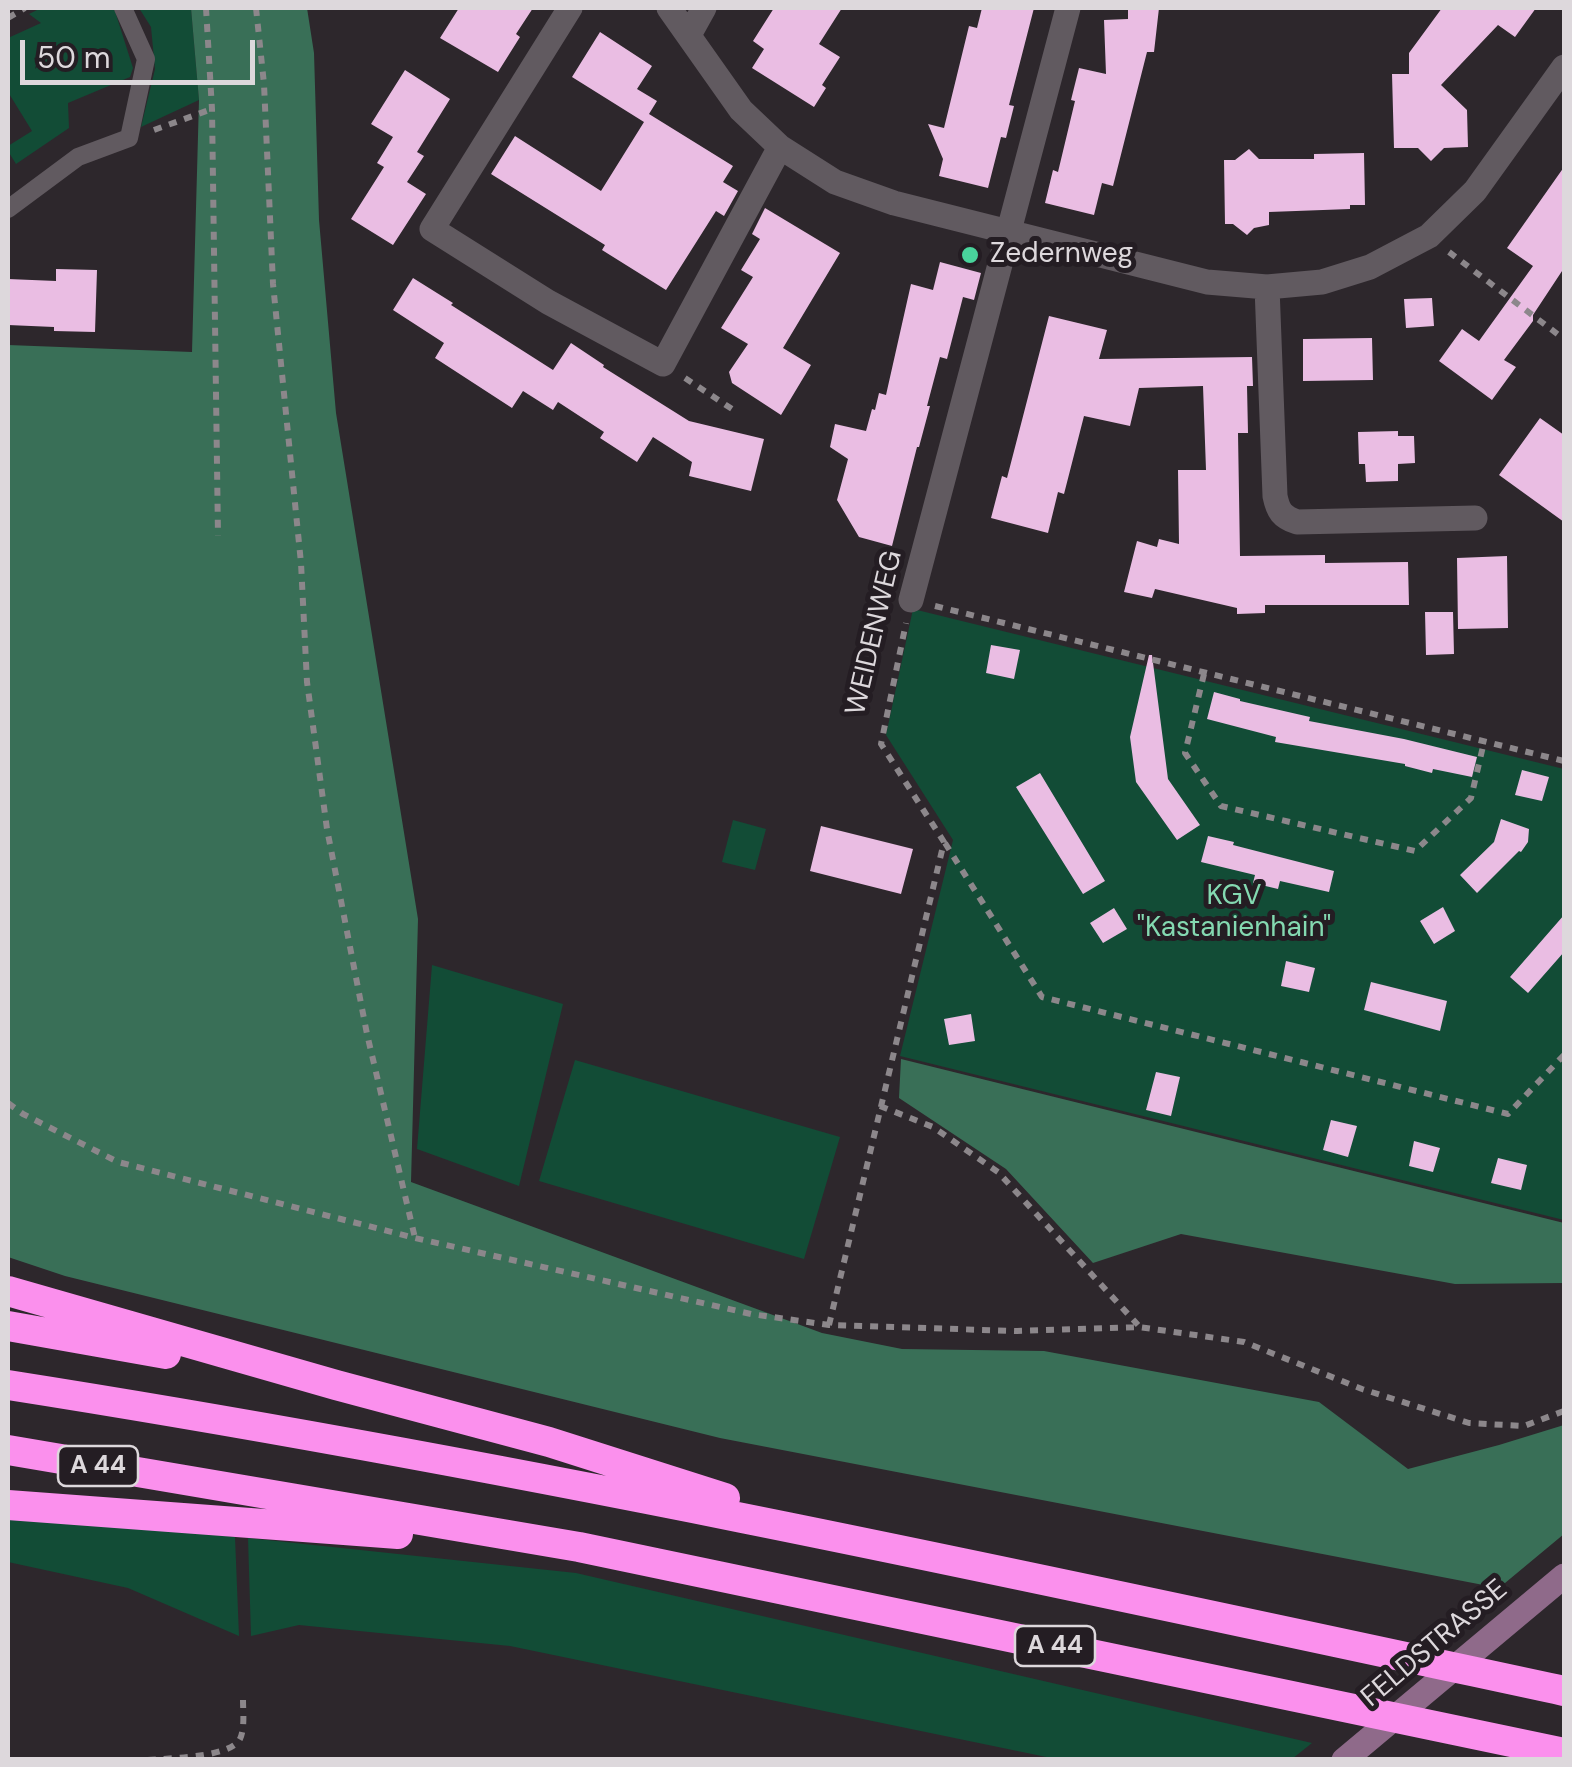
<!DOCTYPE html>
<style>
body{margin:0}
#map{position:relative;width:1572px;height:1767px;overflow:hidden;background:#2d272c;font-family:"DM Sans",sans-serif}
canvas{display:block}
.frame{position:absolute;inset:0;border:10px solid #ddd8dc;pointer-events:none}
.scale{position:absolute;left:20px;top:40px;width:235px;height:45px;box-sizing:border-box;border:5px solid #ddd8dc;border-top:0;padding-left:12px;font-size:30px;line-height:35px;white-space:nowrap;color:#ddd8dc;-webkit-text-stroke:8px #241d23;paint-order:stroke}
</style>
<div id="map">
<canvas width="1572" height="1767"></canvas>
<div class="frame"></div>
<div class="scale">50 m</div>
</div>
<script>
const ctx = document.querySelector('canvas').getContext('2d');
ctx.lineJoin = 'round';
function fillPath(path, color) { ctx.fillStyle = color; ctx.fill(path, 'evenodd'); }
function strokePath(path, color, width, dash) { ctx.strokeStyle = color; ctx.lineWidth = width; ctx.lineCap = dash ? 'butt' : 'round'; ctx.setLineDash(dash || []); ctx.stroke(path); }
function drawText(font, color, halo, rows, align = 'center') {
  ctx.font = font + ' "DM Sans",sans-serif'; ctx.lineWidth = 10; ctx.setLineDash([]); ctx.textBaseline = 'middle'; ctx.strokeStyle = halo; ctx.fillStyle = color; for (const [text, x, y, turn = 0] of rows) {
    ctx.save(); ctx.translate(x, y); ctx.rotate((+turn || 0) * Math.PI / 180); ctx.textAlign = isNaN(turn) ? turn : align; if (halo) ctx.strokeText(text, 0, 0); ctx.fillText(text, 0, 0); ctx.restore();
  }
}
fillPath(new Path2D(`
 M 41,8 L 114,8 L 133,68 L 130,77 L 68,103 L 69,128 L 16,164 L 8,151 L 8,146 L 32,131 L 8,92 L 8,38 L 41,23 L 29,14 Z
 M 139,8 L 191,8 L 199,100 L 141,127 L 155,69 L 151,27 Z
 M 913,609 L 1564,769 L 1564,1220 L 900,1056 L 953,840 L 886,735 Z
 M 733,820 L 766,829 L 755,870 L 722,862 Z
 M 432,965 L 563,1004 L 519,1186 L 417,1149 Z
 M 575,1060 L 840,1137 L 804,1259 L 539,1181 Z
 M 8,1511 L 235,1537 L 239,1636 L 128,1588 L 8,1562 Z
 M 248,1538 L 576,1573 L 1312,1743 L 1292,1759 L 1056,1759 L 510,1646 L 299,1625 L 251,1636 Z`), '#124c36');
fillPath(new Path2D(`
 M 191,8 L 307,8 L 314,53 L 319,220 L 336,413 L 418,919 L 411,1182 L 822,1333 L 902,1349 L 1044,1351 L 1319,1402 L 1408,1469 L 1499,1445 L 1564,1425 L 1564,1534 L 1499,1588 L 720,1438 L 65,1276 L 8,1257 L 8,345 L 192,352 L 199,100 Z
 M 901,1059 L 1564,1223 L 1564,1283 L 1455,1284 L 1181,1234 L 1093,1263 L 1006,1169 L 899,1098 Z`), '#396f57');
fillPath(new Path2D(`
 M 459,8 L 533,8 L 516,34 L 520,37 L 498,72 L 440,38 Z
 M 774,8 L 842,8 L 819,44 L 840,57 L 822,85 L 826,88 L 814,107 L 752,68 L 764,49 L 753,41 Z
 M 982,8 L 1034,8 L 1009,105 L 1014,106 L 1006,138 L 1001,137 L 988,188 L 939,176 L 943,159 L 928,124 L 944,128 L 969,26 L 977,28 Z
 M 1128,8 L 1159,8 L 1154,52 L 1147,52 L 1113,186 L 1102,183 L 1094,215 L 1045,203 L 1053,170 L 1058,172 L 1075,101 L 1071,100 L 1079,68 L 1106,74 L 1104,20 L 1128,19 Z
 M 1442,8 L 1536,8 L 1515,37 L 1498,25 L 1441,85 L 1467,110 L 1468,147 L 1444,148 L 1431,161 L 1418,148 L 1394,148 L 1392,74 L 1409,74 L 1409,53 Z
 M 600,32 L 652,66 L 637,89 L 657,101 L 649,114 L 733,166 L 723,182 L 738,191 L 724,216 L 716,211 L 666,290 L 602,250 L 605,245 L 491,174 L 515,136 L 601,191 L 644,122 L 572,77 Z
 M 405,70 L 450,99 L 417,152 L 424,156 L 407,182 L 426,194 L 393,245 L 351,219 L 384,167 L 377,163 L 393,137 L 371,124 Z
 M 1249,149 L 1259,159 L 1314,159 L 1314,154 L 1364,153 L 1365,205 L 1350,205 L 1350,209 L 1269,212 L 1269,225 L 1254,228 L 1247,235 L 1233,224 L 1225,224 L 1224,160 L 1235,160 Z
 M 1564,167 L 1564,268 L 1533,315 L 1533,321 L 1504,360 L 1516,367 L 1492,400 L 1439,361 L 1462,329 L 1479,341 L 1533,266 L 1507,248 Z
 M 765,208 L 840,253 L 783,348 L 811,365 L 781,415 L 732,383 L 729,372 L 748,344 L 721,328 L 753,277 L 741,270 L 760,239 L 752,234 Z
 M 940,262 L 981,273 L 974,300 L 963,297 L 947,359 L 940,357 L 927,406 L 930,406 L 919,447 L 917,447 L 892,546 L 859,537 L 837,500 L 848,459 L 830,447 L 835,424 L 866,431 L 872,409 L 875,410 L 879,393 L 886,395 L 911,284 L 933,290 Z
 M 56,269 L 97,270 L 95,332 L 54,331 L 54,327 L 8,325 L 8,279 L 56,281 Z
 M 413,278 L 453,303 L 451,305 L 553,370 L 571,343 L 604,365 L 603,367 L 689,421 L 764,439 L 751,491 L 689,476 L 692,462 L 653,437 L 637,462 L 600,438 L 604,432 L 558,402 L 553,410 L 523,391 L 512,408 L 435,358 L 444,343 L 393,310 Z
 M 1432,298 L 1434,326 L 1406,328 L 1404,299 Z
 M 1049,316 L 1107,330 L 1099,359 L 1252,357 L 1253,386 L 1247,386 L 1248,433 L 1238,433 L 1240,556 L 1325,555 L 1325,563 L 1408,562 L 1409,605 L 1265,605 L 1265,613 L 1237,614 L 1237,608 L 1155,589 L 1152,598 L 1124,592 L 1137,541 L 1157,547 L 1159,539 L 1179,544 L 1178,470 L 1206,470 L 1203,386 L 1139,388 L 1130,426 L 1084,416 L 1064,494 L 1058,492 L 1048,533 L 991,518 L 1002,476 L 1007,478 Z
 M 1372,338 L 1373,380 L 1303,381 L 1303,339 Z
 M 1540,418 L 1564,435 L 1564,522 L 1499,475 Z
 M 1398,431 L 1398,436 L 1414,436 L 1415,463 L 1398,464 L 1398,481 L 1366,482 L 1365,464 L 1359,464 L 1358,432 Z
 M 1507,556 L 1508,628 L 1458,629 L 1457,558 Z
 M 1425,612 L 1453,612 L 1454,654 L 1426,655 Z
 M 991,645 L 1020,650 L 1014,679 L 986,673 Z
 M 1149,655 L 1152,655 L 1168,779 L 1200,825 L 1177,840 L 1136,782 L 1130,737 Z
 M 1214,692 L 1240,699 L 1240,701 L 1310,717 L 1309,721 L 1404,739 L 1477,757 L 1472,777 L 1433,769 L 1432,773 L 1405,766 L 1405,764 L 1275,742 L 1276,737 L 1207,719 Z
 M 1522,770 L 1549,777 L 1542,801 L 1515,795 Z
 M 1040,773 L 1105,881 L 1083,894 L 1016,787 Z
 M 1501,819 L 1529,829 L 1528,842 L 1521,852 L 1519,851 L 1477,893 L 1460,875 L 1494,842 Z
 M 821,826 L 913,849 L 901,894 L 810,871 Z
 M 1208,836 L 1234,842 L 1233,845 L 1334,871 L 1329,892 L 1280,881 L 1278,889 L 1253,883 L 1255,875 L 1201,862 Z
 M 1443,907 L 1455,931 L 1434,944 L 1420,921 Z
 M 1114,908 L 1127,929 L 1103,943 L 1090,923 Z
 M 1564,915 L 1564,952 L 1528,993 L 1510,977 Z
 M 1286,961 L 1315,968 L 1309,992 L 1281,986 Z
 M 1371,982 L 1447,1001 L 1440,1031 L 1364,1010 Z
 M 971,1014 L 975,1041 L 949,1045 L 944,1019 Z
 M 1156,1072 L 1180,1077 L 1171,1116 L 1146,1110 Z
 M 1331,1120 L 1357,1126 L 1348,1157 L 1323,1150 Z
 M 1414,1141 L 1440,1148 L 1433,1172 L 1409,1166 Z
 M 1498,1158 L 1527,1165 L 1521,1190 L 1491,1183 Z`), '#eabde3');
strokePath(new Path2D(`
 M 206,8 L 212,109 L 218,536
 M 256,8 L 264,84 L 273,284 L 301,563 L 307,682 L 327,829 L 367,1034 L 415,1238
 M 8,18 L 25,8
 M 154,130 L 212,109
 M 1449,252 L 1564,339
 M 685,378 L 732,409
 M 935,606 L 1564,761
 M 1204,674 L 1185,753 L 1221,806 L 1415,851 L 1471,798 L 1484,742
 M 945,843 L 1042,997 L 1508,1114 L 1564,1055
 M 8,1103 L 23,1114 L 118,1162 L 415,1238 L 751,1314 L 829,1325 L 1017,1331 L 1139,1327 L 1244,1342 L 1362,1389 L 1469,1423 L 1524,1426 L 1564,1411
 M 880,1106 L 933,1127 L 998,1172 L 1138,1325
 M 829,1325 L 944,842 L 881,744 L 906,623
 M 148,1760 C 167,1758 230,1758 240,1739 C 245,1728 243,1712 243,1700`), '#8c878b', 6, [8, 8]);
strokePath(new Path2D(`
 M 8,209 L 78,157 L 129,138 L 146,59 L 123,8`), '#615a60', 18);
strokePath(new Path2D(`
 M 570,8 L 432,229 L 548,302 L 663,364 L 780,147
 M 669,8 L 741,110 L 780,147 L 835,182 L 894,203 L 1207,282 L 1267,287 L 1322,282 L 1370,267 L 1429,236 L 1475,191 L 1564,67
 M 689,35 L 704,8
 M 1267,287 L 1275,496 C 1278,511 1282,517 1297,522 L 1475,518
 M 911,600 L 1068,8`), '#615a60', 25);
strokePath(new Path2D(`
 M 1344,1760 L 1564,1576`), '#8f6a8a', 25);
strokePath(new Path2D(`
 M 8,1291 L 336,1385 L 549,1442 L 725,1498
 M 8,1326 L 166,1354
 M 8,1385 C 530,1467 1047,1580 1564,1691
 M 8,1450 L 579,1547 L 1564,1753
 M 8,1505 L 398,1534`), '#fb90ed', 30);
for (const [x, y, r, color] of [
 [970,255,10,"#49d49c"]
]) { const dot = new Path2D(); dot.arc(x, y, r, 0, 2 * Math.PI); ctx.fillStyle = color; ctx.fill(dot); strokePath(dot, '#241d23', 4); }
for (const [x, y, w] of [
 [98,1466,80],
 [1055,1646,80]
]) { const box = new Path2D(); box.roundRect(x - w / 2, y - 20, w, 40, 8); ctx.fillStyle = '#241d23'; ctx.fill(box); strokePath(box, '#ddd8dc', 2.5); }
drawText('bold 25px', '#ddd8dc', null, [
 ["A 44",98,1466],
 ["A 44",1055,1646]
]);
drawText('28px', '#ddd8dc', '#241d23', [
 ["Zedernweg",990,255]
], 'left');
drawText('28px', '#ddd8dc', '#241d23', [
 ["WEIDENWEG",875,633,-77],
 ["FELDSTRASSE",1435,1644,-40]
]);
drawText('28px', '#84d9b1', '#241d23', [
 ["KGV",1234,897],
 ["\"Kastanienhain\"",1234,929]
]);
</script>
